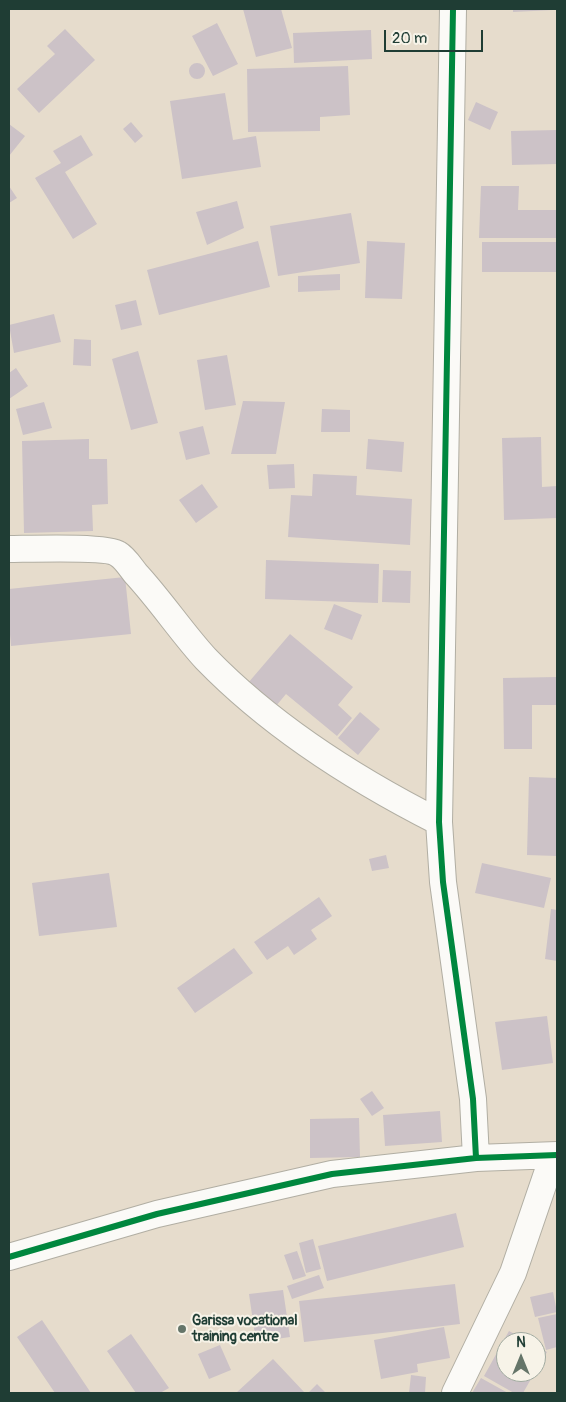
<!DOCTYPE html>
<style>
body{margin:0}
#map{position:relative;width:566px;height:1402px;overflow:hidden;background:#e6dccc;font-family:Pangolin,sans-serif}
canvas{display:block}
.frame{position:absolute;inset:0;border:10px solid #1f3d34;pointer-events:none}
.north{position:absolute;left:496px;top:1332px;width:50px;height:50px;box-sizing:border-box;background:#f7f3e8;border:1px solid #a1aaa0;border-radius:50%;rotate:0deg;font-size:14px;font-weight:700;line-height:20px;text-align:center;color:#1f3d34}
.north::after{content:'';display:block;margin:auto;width:18px;height:22px;background:#657569;clip-path:polygon(50% 0,100% 100%,50% 72%,0 100%)}
.scale{position:absolute;left:384px;top:30px;width:99px;height:22px;box-sizing:border-box;border:2px solid #1f3d34;border-top:0;padding-left:6px;font-size:15px;line-height:18px;white-space:nowrap;color:#1f3d34;-webkit-text-stroke:4px #f7f3e8;paint-order:stroke}
</style>
<div id="map">
<canvas width="566" height="1402"></canvas>
<div class="frame"></div>
<div class="north">N</div>
<div class="scale">20 m</div>
</div>
<script>
const ctx = document.querySelector('canvas').getContext('2d');
ctx.lineJoin = 'round';
function fillPath(path, color) { ctx.fillStyle = color; ctx.fill(path, 'evenodd'); }
function strokePath(path, color, width, dash) { ctx.strokeStyle = color; ctx.lineWidth = width; ctx.lineCap = dash ? 'butt' : 'round'; ctx.setLineDash(dash || []); ctx.stroke(path); }
function drawText(font, color, halo, rows, align = 'center') {
  ctx.font = font + ' Pangolin,sans-serif'; ctx.lineWidth = 4; ctx.setLineDash([]); ctx.textBaseline = 'middle'; ctx.strokeStyle = halo; ctx.fillStyle = color; for (const [text, x, y, turn = 0] of rows) {
    ctx.save(); ctx.translate(x, y); ctx.rotate((+turn || 0) * Math.PI / 180); ctx.textAlign = isNaN(turn) ? turn : align; if (halo) ctx.strokeText(text, 0, 0); ctx.fillText(text, 0, 0); ctx.restore();
  }
}
fillPath(new Path2D(`
 M 243,9 L 281,9 L 292,48 L 256,57 Z
 M 513,9 L 553,9 L 553,10 L 513,12 Z
 M 217,23 L 238,64 L 213,76 L 192,36 Z
 M 65,29 L 95,60 L 39,113 L 17,89 L 55,54 L 47,46 Z
 M 371,30 L 372,59 L 294,63 L 293,33 Z
 M189 71a8 8 0 1 1 16 0a8 8 0 1 1-16 0Z
 M 348,66 L 350,115 L 320,117 L 320,131 L 248,132 L 247,69 Z
 M 225,93 L 233,140 L 256,136 L 261,167 L 182,179 L 170,101 Z
 M 476,102 L 498,112 L 490,130 L 468,120 Z
 M 131,122 L 143,136 L 135,143 L 123,129 Z
 M 9,124 L 25,136 L 9,156 Z
 M 557,130 L 557,164 L 512,165 L 511,131 Z
 M 81,135 L 93,155 L 65,172 L 97,224 L 73,239 L 35,178 L 61,163 L 53,151 Z
 M 9,186 L 17,198 L 9,203 Z
 M 481,186 L 519,186 L 518,210 L 557,210 L 557,238 L 479,238 Z
 M 237,201 L 244,228 L 207,245 L 196,212 Z
 M 351,213 L 360,263 L 278,276 L 270,226 Z
 M 258,241 L 270,287 L 159,315 L 147,270 Z
 M 367,241 L 405,243 L 402,299 L 365,298 Z
 M 482,242 L 557,242 L 557,272 L 482,272 Z
 M 340,274 L 340,290 L 298,292 L 298,276 Z
 M 136,300 L 142,325 L 121,330 L 115,305 Z
 M 54,314 L 61,342 L 14,353 L 9,325 Z
 M 74,339 L 91,340 L 91,366 L 73,365 Z
 M 138,351 L 158,423 L 131,430 L 112,359 Z
 M 227,355 L 236,405 L 205,410 L 197,360 Z
 M 16,368 L 28,386 L 9,399 L 9,373 Z
 M 243,401 L 285,402 L 276,454 L 231,454 Z
 M 44,402 L 52,428 L 23,435 L 16,409 Z
 M 322,409 L 350,410 L 350,432 L 321,432 Z
 M 203,426 L 210,454 L 186,460 L 179,432 Z
 M 541,437 L 542,487 L 557,486 L 557,518 L 504,520 L 502,438 Z
 M 89,439 L 89,459 L 107,459 L 108,504 L 92,505 L 93,531 L 24,533 L 22,441 Z
 M 368,439 L 404,442 L 402,472 L 366,469 Z
 M 294,464 L 295,488 L 269,489 L 267,465 Z
 M 313,474 L 357,476 L 356,495 L 412,499 L 410,545 L 288,537 L 291,495 L 312,496 Z
 M 202,484 L 218,507 L 196,523 L 179,500 Z
 M 266,560 L 379,564 L 378,603 L 265,599 Z
 M 383,570 L 411,571 L 410,603 L 382,602 Z
 M 125,577 L 131,634 L 11,646 L 9,623 L 9,589 Z
 M 334,604 L 362,615 L 352,640 L 324,629 Z
 M 290,634 L 353,687 L 338,705 L 352,718 L 337,736 L 286,694 L 276,706 L 248,683 Z
 M 557,677 L 557,705 L 532,705 L 532,749 L 504,749 L 503,678 Z
 M 360,712 L 380,729 L 358,755 L 338,738 Z
 M 529,777 L 557,778 L 557,856 L 527,855 Z
 M 386,855 L 389,868 L 372,871 L 369,859 Z
 M 482,863 L 551,878 L 544,908 L 475,893 Z
 M 109,873 L 117,927 L 39,936 L 32,883 Z
 M 319,897 L 332,916 L 311,930 L 317,939 L 294,955 L 288,946 L 267,960 L 254,942 Z
 M 551,909 L 557,910 L 557,961 L 545,959 Z
 M 234,948 L 253,973 L 195,1013 L 177,988 Z
 M 547,1016 L 553,1063 L 502,1070 L 495,1022 Z
 M 372,1091 L 384,1108 L 372,1116 L 360,1099 Z
 M 440,1111 L 442,1142 L 385,1146 L 383,1115 Z
 M 359,1118 L 360,1157 L 310,1158 L 310,1119 Z
 M 456,1213 L 464,1247 L 327,1281 L 318,1246 Z
 M 313,1239 L 321,1269 L 306,1273 L 299,1243 Z
 M 297,1251 L 306,1276 L 293,1280 L 284,1255 Z
 M 319,1275 L 324,1288 L 292,1299 L 287,1286 Z
 M 455,1284 L 460,1324 L 304,1342 L 299,1301 Z
 M 283,1290 L 290,1337 L 256,1342 L 249,1294 Z
 M 553,1292 L 557,1312 L 535,1317 L 530,1297 Z
 M 557,1314 L 557,1347 L 546,1350 L 538,1318 Z
 M 42,1320 L 91,1393 L 55,1393 L 17,1337 Z
 M 444,1327 L 450,1358 L 417,1364 L 418,1372 L 381,1379 L 374,1340 Z
 M 509,1331 L 529,1342 L 506,1342 L 506,1372 L 535,1372 L 523,1393 L 514,1393 L 484,1376 Z
 M 131,1334 L 169,1388 L 160,1393 L 136,1393 L 107,1351 Z
 M 220,1345 L 231,1370 L 209,1379 L 198,1354 Z
 M 536,1346 L 547,1352 L 536,1371 Z
 M 273,1359 L 305,1393 L 236,1393 Z
 M 411,1375 L 426,1377 L 425,1393 L 409,1393 Z
 M 481,1378 L 508,1393 L 472,1393 Z
 M 317,1384 L 326,1393 L 308,1393 Z`), '#ccc2c7');
const minor = new Path2D(`
 M 453,9 L 439,822 L 443,882 L 473,1099 L 476,1158
 M 9,549 C 27,549 107,546 118,554 C 125,558 131,568 136,574 C 161,601 182,633 206,659 C 271,726 356,780 439,822
 M 9,1257 L 157,1214 L 332,1174 L 476,1158 L 557,1155
 M 455,1393 L 513,1273 L 553,1156`);
strokePath(minor, '#b1aea3', 28);
strokePath(minor, '#fbfaf7', 26);
strokePath(new Path2D(`
 M 453,9 L 439,822 L 443,882 L 473,1099 L 476,1158
 M 9,1257 L 157,1214 L 332,1174 L 476,1158 L 557,1155`), '#00873e', 6);
for (const [x, y, r, color] of [
 [182,1329,5,"#657569"]
]) { const dot = new Path2D(); dot.arc(x, y, r, 0, 2 * Math.PI); ctx.fillStyle = color; ctx.fill(dot); strokePath(dot, '#f7f3e8', 2); }
drawText('bold 14px', '#1f3d34', '#f7f3e8', [
 ["Garissa vocational",192,1321],
 ["training centre",192,1337]
], 'left');
</script>
